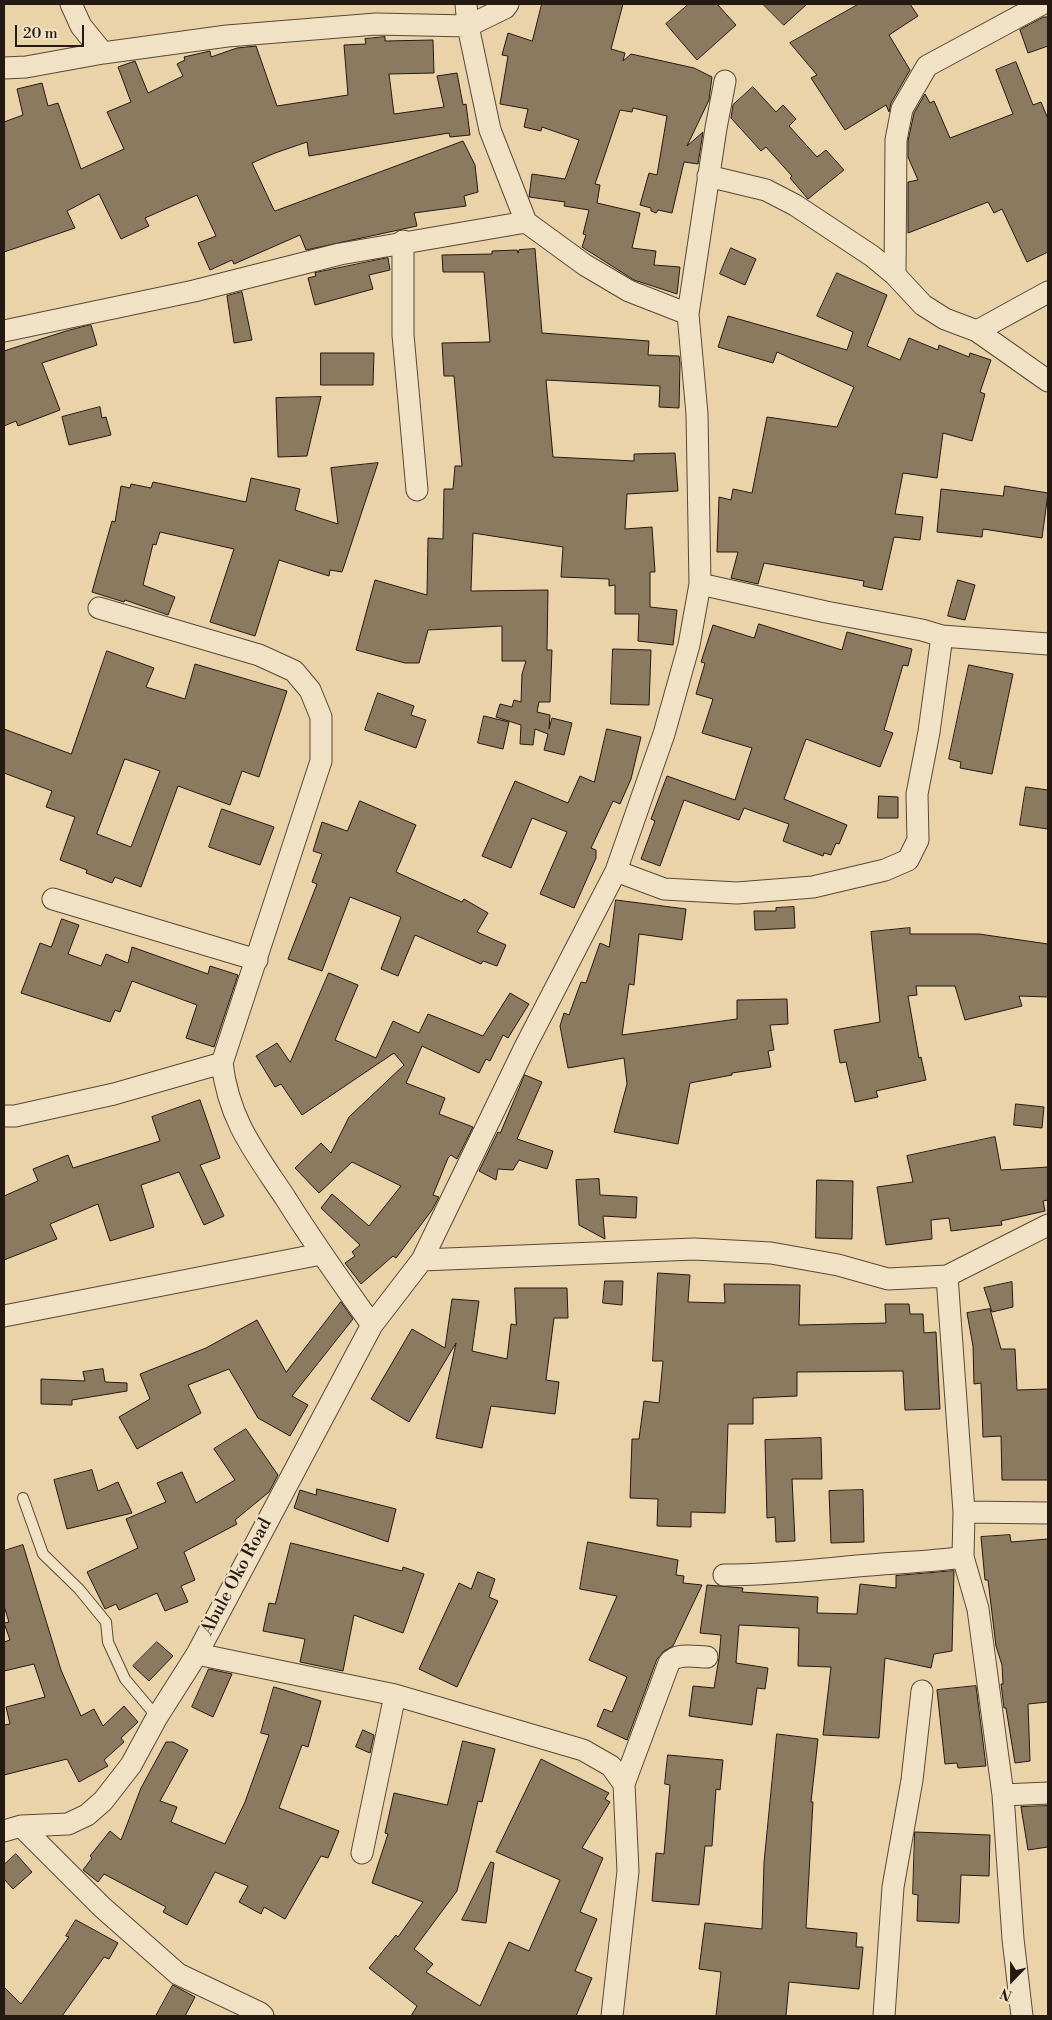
<!DOCTYPE html>
<style>
body{margin:0}
#map{position:relative;width:1052px;height:2020px;overflow:hidden;background:#ead3a8;font-family:"Libre Bodoni",serif}
canvas{display:block}
.frame{position:absolute;inset:0;border:5px solid #251913;pointer-events:none}
.north{position:absolute;left:987px;top:1955px;width:50px;height:50px;-webkit-text-stroke:4px #f1e2c6;paint-order:stroke;rotate:202deg;font-size:14px;font-weight:700;line-height:20px;text-align:center;color:#251913}
.north::after{content:'';display:block;margin:auto;width:18px;height:22px;background:#251913;clip-path:polygon(50% 0,100% 100%,50% 72%,0 100%)}
.scale{position:absolute;left:15px;top:25px;width:69px;height:22px;box-sizing:border-box;border:2px solid #251913;border-top:0;padding-left:6px;font-size:15px;line-height:18px;white-space:nowrap;color:#251913;-webkit-text-stroke:4px #f1e2c6;paint-order:stroke}
</style>
<div id="map">
<canvas width="1052" height="2020"></canvas>
<div class="frame"></div>
<div class="north">N</div>
<div class="scale">20 m</div>
</div>
<script>
const ctx = document.querySelector('canvas').getContext('2d');
ctx.lineJoin = 'round';
function fillPath(path, color) { ctx.fillStyle = color; ctx.fill(path, 'evenodd'); }
function strokePath(path, color, width, dash) { ctx.strokeStyle = color; ctx.lineWidth = width; ctx.lineCap = dash ? 'butt' : 'round'; ctx.setLineDash(dash || []); ctx.stroke(path); }
function drawText(font, color, halo, rows, align = 'center') {
  ctx.font = font + ' "Libre Bodoni",serif'; ctx.lineWidth = 4; ctx.setLineDash([]); ctx.textBaseline = 'middle'; ctx.strokeStyle = halo; ctx.fillStyle = color; for (const [text, x, y, turn = 0] of rows) {
    ctx.save(); ctx.translate(x, y); ctx.rotate((+turn || 0) * Math.PI / 180); ctx.textAlign = isNaN(turn) ? turn : align; if (halo) ctx.strokeText(text, 0, 0); ctx.fillText(text, 0, 0); ctx.restore();
  }
}
const building = new Path2D(`
 M 542,4 L 623,4 L 611,49 L 625,53 L 623,61 L 631,54 L 694,68 L 712,77 L 709,100 L 687,146 L 703,132 L 698,164 L 684,162 L 672,213 L 658,210 L 656,213 L 651,211 L 651,208 L 640,205 L 649,173 L 657,175 L 667,116 L 633,108 L 632,112 L 620,110 L 595,184 L 600,185 L 597,203 L 640,213 L 632,248 L 656,251 L 654,265 L 680,267 L 677,294 L 634,280 L 582,247 L 586,235 L 583,234 L 589,210 L 564,206 L 565,202 L 529,197 L 532,174 L 565,179 L 579,140 L 542,127 L 541,131 L 524,127 L 528,109 L 500,104 L 508,56 L 502,55 L 508,33 L 532,41 Z
 M 689,4 L 717,4 L 736,25 L 697,60 L 666,24 Z
 M 763,4 L 807,4 L 784,25 Z
 M 859,4 L 910,4 L 918,16 L 889,35 L 910,70 L 891,103 L 889,112 L 886,105 L 845,130 L 811,78 L 817,75 L 790,43 Z
 M 1044,17 L 1048,17 L 1048,46 L 1028,53 L 1020,30 Z
 M 385,37 L 385,41 L 433,40 L 434,73 L 389,74 L 394,114 L 444,107 L 437,76 L 457,73 L 463,105 L 466,104 L 470,135 L 450,137 L 449,133 L 309,156 L 307,142 L 275,153 L 252,163 L 274,210 L 275,211 L 463,141 L 475,165 L 478,192 L 464,196 L 466,206 L 414,213 L 417,226 L 306,250 L 300,235 L 234,264 L 232,260 L 210,270 L 198,243 L 216,236 L 197,195 L 145,218 L 149,226 L 121,239 L 99,194 L 67,211 L 75,228 L 4,252 L 4,122 L 23,115 L 17,89 L 42,83 L 48,106 L 58,103 L 81,169 L 124,149 L 107,112 L 131,102 L 118,67 L 135,61 L 148,93 L 183,76 L 177,64 L 185,60 L 184,57 L 210,51 L 211,57 L 237,48 L 256,46 L 277,106 L 348,95 L 344,45 L 366,44 L 365,39 Z
 M 1016,62 L 1033,105 L 1041,102 L 1048,119 L 1048,252 L 1027,262 L 1002,209 L 994,213 L 988,202 L 908,233 L 908,182 L 918,180 L 908,157 L 908,141 L 914,113 L 925,94 L 930,103 L 934,101 L 950,138 L 1013,114 L 996,70 Z
 M 753,87 L 776,112 L 783,105 L 796,119 L 789,126 L 817,157 L 826,150 L 844,170 L 808,199 L 790,178 L 792,176 L 766,147 L 761,151 L 731,118 L 733,105 Z
 M 731,248 L 756,259 L 745,285 L 720,274 Z
 M 535,249 L 542,333 L 649,341 L 648,355 L 679,356 L 680,363 L 679,408 L 659,407 L 660,386 L 546,380 L 553,457 L 634,461 L 634,454 L 675,453 L 678,491 L 627,494 L 625,529 L 652,527 L 655,572 L 650,572 L 650,607 L 677,610 L 673,645 L 638,641 L 639,614 L 615,614 L 615,585 L 609,586 L 609,579 L 561,577 L 563,547 L 473,533 L 471,591 L 548,590 L 547,650 L 552,650 L 550,702 L 539,702 L 537,712 L 550,715 L 549,729 L 552,718 L 572,723 L 564,755 L 544,750 L 548,734 L 535,729 L 533,745 L 520,744 L 521,725 L 496,717 L 500,704 L 512,707 L 514,700 L 521,702 L 522,674 L 526,661 L 502,661 L 502,626 L 428,630 L 419,663 L 405,663 L 356,650 L 375,580 L 427,595 L 428,538 L 443,539 L 444,489 L 453,489 L 455,466 L 462,466 L 454,376 L 444,376 L 442,343 L 490,342 L 484,272 L 443,272 L 442,255 L 492,254 L 492,251 L 517,250 L 518,253 L 519,250 Z
 M 388,258 L 390,270 L 369,275 L 373,289 L 315,305 L 308,278 L 316,276 L 315,273 Z
 M 837,273 L 887,295 L 867,346 L 900,360 L 909,338 L 938,350 L 939,345 L 969,357 L 970,353 L 991,360 L 980,392 L 985,394 L 972,441 L 943,433 L 937,478 L 903,473 L 895,514 L 923,517 L 920,540 L 894,537 L 882,590 L 863,586 L 864,581 L 764,563 L 758,584 L 731,578 L 738,552 L 717,552 L 719,497 L 731,500 L 733,489 L 752,493 L 767,417 L 837,427 L 854,387 L 777,352 L 773,363 L 718,347 L 728,316 L 847,350 L 853,332 L 817,316 Z
 M 242,292 L 252,340 L 234,343 L 227,296 Z
 M 91,325 L 97,345 L 42,363 L 60,410 L 18,426 L 16,421 L 4,426 L 4,351 L 66,331 Z
 M 321,353 L 374,353 L 373,385 L 321,385 Z
 M 321,397 L 307,456 L 278,457 L 276,398 Z
 M 100,407 L 102,418 L 106,417 L 111,435 L 69,445 L 62,417 Z
 M 378,463 L 342,572 L 330,570 L 329,576 L 279,560 L 255,636 L 210,622 L 234,549 L 160,532 L 156,545 L 153,544 L 143,585 L 175,597 L 168,615 L 125,600 L 124,602 L 92,592 L 112,521 L 115,522 L 121,486 L 130,488 L 131,484 L 151,488 L 153,482 L 246,502 L 251,478 L 300,489 L 295,510 L 338,524 L 331,468 Z
 M 1005,486 L 1048,493 L 1042,538 L 983,529 L 982,537 L 937,532 L 941,489 L 1003,496 Z
 M 958,580 L 975,585 L 965,620 L 948,616 Z
 M 759,624 L 842,650 L 847,632 L 912,649 L 908,666 L 903,665 L 884,730 L 893,733 L 880,767 L 806,739 L 784,799 L 847,825 L 839,844 L 836,843 L 831,855 L 824,853 L 823,856 L 783,841 L 789,824 L 744,808 L 739,820 L 684,800 L 660,866 L 641,859 L 655,821 L 651,819 L 667,776 L 735,800 L 752,748 L 702,733 L 713,699 L 696,694 L 705,663 L 701,662 L 713,625 L 754,638 Z
 M 613,649 L 651,650 L 649,705 L 611,704 Z
 M 107,651 L 154,668 L 146,687 L 185,699 L 195,664 L 287,691 L 259,777 L 242,771 L 230,805 L 178,786 L 141,887 L 115,877 L 112,883 L 86,873 L 87,870 L 60,860 L 75,817 L 46,807 L 52,791 L 4,773 L 4,729 L 71,754 ZM 125,759 L 160,771 L 131,847 L 97,834 Z
 M 969,665 L 1013,674 L 992,774 L 960,768 L 961,762 L 949,759 Z
 M 378,693 L 414,706 L 411,715 L 426,720 L 416,748 L 365,730 Z
 M 484,716 L 509,722 L 503,749 L 478,743 Z
 M 607,729 L 641,737 L 631,779 L 620,804 L 613,801 L 599,831 L 591,848 L 596,850 L 596,858 L 574,908 L 540,894 L 567,832 L 532,818 L 511,868 L 482,856 L 515,781 L 568,803 L 580,776 L 594,782 Z
 M 1026,787 L 1048,790 L 1048,829 L 1020,825 Z
 M 879,796 L 898,797 L 898,818 L 878,818 Z
 M 360,801 L 416,825 L 396,872 L 462,902 L 464,899 L 488,913 L 477,932 L 506,945 L 497,966 L 483,961 L 481,964 L 415,935 L 398,976 L 381,969 L 401,917 L 350,897 L 322,971 L 288,959 L 317,884 L 312,882 L 322,854 L 313,851 L 322,822 L 347,831 Z
 M 222,809 L 274,827 L 260,865 L 209,847 Z
 M 616,900 L 686,909 L 682,940 L 639,934 L 634,985 L 629,984 L 622,1035 L 737,1019 L 737,1000 L 787,999 L 788,1024 L 770,1025 L 774,1050 L 768,1051 L 771,1067 L 732,1073 L 732,1075 L 690,1083 L 678,1144 L 614,1132 L 627,1084 L 624,1058 L 568,1068 L 560,1026 L 564,1013 L 569,1015 L 581,982 L 586,983 L 600,943 L 609,947 Z
 M 794,907 L 795,928 L 755,930 L 754,911 L 776,911 L 776,908 Z
 M 62,919 L 79,925 L 68,954 L 101,966 L 106,954 L 128,963 L 132,947 L 208,974 L 210,966 L 238,975 L 214,1047 L 186,1038 L 197,1005 L 132,981 L 120,1012 L 115,1010 L 110,1022 L 21,993 L 40,943 L 51,947 Z
 M 910,928 L 910,934 L 979,934 L 1048,944 L 1048,997 L 1019,996 L 1022,1006 L 965,1020 L 955,986 L 916,986 L 917,995 L 908,996 L 919,1058 L 921,1057 L 926,1080 L 876,1091 L 878,1097 L 855,1102 L 846,1062 L 840,1063 L 834,1030 L 880,1022 L 871,932 Z
 M 329,973 L 358,985 L 335,1040 L 376,1058 L 393,1021 L 419,1033 L 428,1014 L 483,1036 L 510,993 L 529,1004 L 508,1038 L 503,1035 L 490,1061 L 486,1059 L 479,1073 L 422,1046 L 406,1083 L 445,1098 L 439,1114 L 473,1127 L 457,1159 L 451,1155 L 448,1158 L 433,1195 L 439,1197 L 432,1210 L 396,1258 L 393,1256 L 361,1284 L 345,1263 L 355,1256 L 352,1252 L 360,1245 L 321,1208 L 332,1194 L 369,1226 L 401,1186 L 352,1162 L 319,1193 L 295,1168 L 321,1143 L 331,1153 L 349,1117 L 404,1065 L 394,1053 L 302,1115 L 281,1084 L 275,1087 L 256,1056 L 277,1043 L 290,1062 Z
 M 525,1075 L 542,1082 L 517,1139 L 553,1151 L 547,1169 L 519,1160 L 513,1170 L 498,1169 L 496,1180 L 479,1171 L 498,1132 L 500,1133 Z
 M 200,1100 L 220,1158 L 200,1165 L 224,1216 L 204,1225 L 179,1172 L 141,1185 L 154,1227 L 110,1241 L 98,1204 L 50,1224 L 57,1239 L 4,1260 L 4,1196 L 38,1181 L 33,1169 L 68,1155 L 73,1168 L 160,1141 L 152,1117 Z
 M 1016,1104 L 1044,1107 L 1042,1128 L 1014,1125 Z
 M 995,1137 L 1001,1170 L 1048,1167 L 1048,1200 L 1043,1201 L 1045,1211 L 1001,1221 L 1002,1225 L 951,1231 L 949,1218 L 931,1220 L 932,1239 L 886,1245 L 877,1187 L 913,1182 L 907,1156 Z
 M 599,1179 L 600,1195 L 637,1197 L 636,1218 L 603,1216 L 605,1239 L 579,1225 L 576,1180 Z
 M 817,1180 L 853,1181 L 852,1239 L 816,1238 Z
 M 658,1273 L 690,1275 L 688,1302 L 725,1303 L 724,1284 L 800,1285 L 799,1325 L 886,1323 L 885,1304 L 909,1304 L 910,1314 L 923,1314 L 924,1333 L 936,1332 L 940,1409 L 905,1410 L 903,1371 L 797,1372 L 797,1396 L 753,1398 L 753,1424 L 728,1424 L 725,1513 L 691,1512 L 691,1527 L 657,1526 L 658,1499 L 630,1498 L 632,1439 L 639,1439 L 644,1401 L 659,1403 L 663,1361 L 653,1361 Z
 M 605,1281 L 623,1281 L 622,1305 L 603,1303 Z
 M 1012,1282 L 1013,1307 L 992,1312 L 984,1288 Z
 M 515,1288 L 567,1288 L 568,1318 L 554,1318 L 546,1380 L 559,1382 L 555,1414 L 491,1406 L 482,1448 L 436,1438 L 456,1343 L 409,1422 L 371,1399 L 412,1329 L 445,1348 L 452,1299 L 479,1301 L 472,1351 L 507,1359 L 511,1324 L 516,1325 Z
 M 341,1302 L 353,1319 L 292,1396 L 308,1405 L 290,1436 L 258,1418 L 229,1369 L 188,1385 L 201,1413 L 137,1449 L 119,1417 L 150,1399 L 140,1374 L 206,1348 L 257,1320 L 286,1372 Z
 M 990,1309 L 1001,1349 L 1015,1349 L 1017,1390 L 1048,1389 L 1048,1480 L 1002,1480 L 1001,1436 L 983,1437 L 981,1383 L 974,1384 L 973,1346 L 967,1313 Z
 M 103,1369 L 105,1382 L 127,1383 L 127,1391 L 72,1400 L 72,1405 L 41,1404 L 41,1379 L 85,1381 L 83,1372 Z
 M 246,1429 L 278,1475 L 269,1492 L 235,1520 L 237,1524 L 184,1552 L 195,1580 L 181,1586 L 188,1602 L 165,1611 L 157,1593 L 119,1610 L 116,1604 L 105,1609 L 87,1572 L 138,1548 L 126,1519 L 166,1502 L 157,1483 L 182,1472 L 196,1503 L 235,1480 L 214,1449 Z
 M 821,1438 L 822,1479 L 792,1479 L 795,1541 L 776,1542 L 775,1517 L 767,1518 L 765,1440 Z
 M 92,1470 L 98,1491 L 118,1482 L 132,1513 L 67,1529 L 54,1480 Z
 M 317,1489 L 396,1509 L 388,1542 L 294,1508 L 300,1490 L 316,1495 Z
 M 863,1490 L 864,1542 L 831,1543 L 829,1491 Z
 M 1010,1535 L 1011,1542 L 1048,1539 L 1048,1702 L 1028,1704 L 1030,1761 L 1015,1763 L 1006,1708 L 1004,1708 L 1001,1684 L 1003,1684 L 1002,1665 L 996,1646 L 988,1580 L 985,1580 L 981,1537 Z
 M 588,1542 L 678,1560 L 676,1575 L 684,1576 L 683,1583 L 702,1585 L 673,1646 L 664,1651 L 657,1659 L 627,1740 L 597,1726 L 604,1709 L 612,1712 L 627,1677 L 589,1660 L 617,1596 L 580,1589 Z
 M 291,1543 L 402,1571 L 403,1567 L 424,1574 L 403,1633 L 354,1615 L 343,1671 L 300,1662 L 305,1639 L 263,1631 L 269,1603 L 275,1604 Z
 M 23,1545 L 61,1670 L 81,1716 L 94,1709 L 103,1726 L 124,1706 L 138,1722 L 121,1738 L 124,1742 L 104,1760 L 108,1766 L 79,1782 L 67,1759 L 4,1775 L 4,1725 L 10,1724 L 6,1707 L 45,1697 L 34,1664 L 4,1671 L 4,1642 L 10,1640 L 4,1623 L 9,1622 L 4,1606 L 4,1551 Z
 M 954,1571 L 952,1651 L 934,1654 L 931,1668 L 885,1658 L 879,1738 L 823,1735 L 831,1667 L 798,1666 L 799,1628 L 739,1625 L 736,1663 L 768,1668 L 765,1689 L 757,1688 L 752,1725 L 689,1716 L 693,1686 L 714,1688 L 719,1658 L 721,1635 L 700,1633 L 707,1585 L 743,1588 L 742,1592 L 818,1597 L 817,1613 L 857,1614 L 860,1584 L 896,1588 L 896,1576 Z
 M 478,1572 L 495,1579 L 489,1597 L 498,1601 L 457,1687 L 419,1669 L 459,1583 L 471,1589 Z
 M 157,1642 L 173,1656 L 149,1681 L 133,1666 Z
 M 209,1669 L 232,1674 L 213,1717 L 192,1707 Z
 M 976,1686 L 986,1766 L 958,1768 L 957,1763 L 945,1764 L 937,1690 Z
 M 274,1687 L 321,1701 L 308,1747 L 302,1745 L 279,1808 L 339,1831 L 328,1858 L 321,1856 L 285,1919 L 264,1907 L 261,1914 L 239,1902 L 248,1886 L 215,1872 L 187,1925 L 163,1912 L 166,1907 L 104,1874 L 98,1882 L 83,1870 L 92,1858 L 90,1856 L 110,1831 L 121,1840 L 141,1788 L 166,1742 L 173,1742 L 188,1750 L 160,1801 L 177,1807 L 171,1822 L 225,1844 L 245,1802 L 269,1735 L 261,1733 Z
 M 363,1730 L 374,1735 L 370,1753 L 356,1747 Z
 M 777,1734 L 818,1739 L 811,1802 L 813,1802 L 806,1928 L 857,1933 L 856,1947 L 863,1947 L 859,1989 L 789,1982 L 786,2016 L 716,2016 L 721,1972 L 699,1969 L 705,1923 L 762,1929 L 764,1863 Z
 M 463,1741 L 495,1749 L 482,1802 L 478,1801 L 457,1891 L 414,1949 L 433,1964 L 426,1972 L 480,2006 L 509,1942 L 529,1951 L 560,1880 L 496,1852 L 541,1759 L 609,1793 L 605,1799 L 610,1802 L 582,1848 L 603,1858 L 580,1912 L 597,1919 L 575,1971 L 592,1978 L 576,2016 L 411,2016 L 417,2006 L 369,1968 L 396,1935 L 398,1937 L 423,1902 L 372,1883 L 388,1834 L 385,1833 L 394,1793 L 447,1805 Z
 M 668,1755 L 723,1760 L 720,1790 L 716,1789 L 712,1846 L 705,1846 L 699,1905 L 652,1901 L 656,1853 L 664,1854 L 670,1785 L 665,1784 Z
 M 1048,1806 L 1048,1847 L 1028,1850 L 1021,1807 Z
 M 915,1832 L 990,1835 L 989,1876 L 961,1875 L 959,1923 L 917,1921 L 918,1895 L 913,1894 Z
 M 16,1854 L 32,1872 L 13,1889 L 4,1879 L 4,1865 Z
 M 491,1862 L 494,1863 L 486,1923 L 462,1920 Z
 M 76,1920 L 118,1943 L 109,1959 L 104,1957 L 62,2016 L 4,2016 L 4,1987 L 21,2004 L 69,1937 L 66,1936 Z
 M 173,1985 L 195,1997 L 185,2016 L 156,2016 Z`);
fillPath(building, '#8b7a60');
strokePath(building, '#251913', 1);
const lane = new Path2D(`
 M 23,1498 L 43,1554 L 79,1589 L 106,1622 L 108,1642 L 125,1679 L 157,1717`);
const street = new Path2D(`
 M 71,4 L 81,26 L 103,53
 M 466,4 L 468,26 L 490,130 L 526,222 L 585,265 L 629,291 L 688,314
 M 4,68 L 26,67 L 103,53 L 227,36 L 376,24 L 468,26 L 505,8 L 508,4
 M 708,176 L 766,190 L 795,205 L 872,256 L 895,275 L 923,305 L 945,319 L 977,331 L 1048,381
 M 403,241 L 403,335 L 417,490
 M 895,275 L 896,140 L 902,109 L 927,66 L 1042,4
 M 4,331 L 194,291 L 340,254 L 526,222
 M 977,331 L 1048,292
 M 700,584 L 826,612 L 922,630 L 942,636 L 1048,644
 M 99,608 L 259,655 L 294,671 L 310,690 L 321,717 L 321,761 L 222,1063 C 229,1121 255,1152 286,1199 C 313,1242 342,1283 372,1325
 M 616,871 L 664,889 L 737,893 L 813,887 L 885,870 L 908,860 L 918,840 L 917,794 L 929,732 L 942,636
 M 53,899 L 257,960
 M 4,1116 L 15,1116 L 114,1094 L 222,1063
 M 422,1260 L 694,1249 L 771,1253 L 838,1265 L 888,1279 L 947,1276 L 1048,1225
 M 947,1276 L 964,1512 L 963,1557 L 978,1609 L 1003,1795 L 1013,1939 L 1022,2016
 M 4,1316 L 321,1254
 M 964,1512 L 1048,1513
 M 724,1575 C 774,1575 821,1569 870,1565 C 901,1562 932,1562 963,1557
 M 197,1654 L 395,1695 L 583,1750 L 611,1766 L 624,1784
 M 1003,1795 L 1048,1793
 M 21,1826 L 102,1907 L 178,1974 L 260,2013 L 263,2016
 M 4,1831 L 21,1826 L 68,1824 L 87,1815 L 103,1801 L 131,1765 L 157,1717 L 197,1654 L 372,1325 L 422,1260 L 525,1047 L 616,871 L 664,734 L 689,645 L 700,584 L 697,414 L 688,314 L 716,128 L 725,81
 M 362,1853 L 395,1695
 M 612,2016 L 628,1871 L 624,1784 L 669,1663 C 677,1652 695,1657 707,1657
 M 884,2016 L 893,1887 L 912,1780 L 922,1691`);
strokePath(lane, '#564838', 12);
strokePath(street, '#564838', 23);
strokePath(lane, '#f1e2c6', 10);
strokePath(street, '#f1e2c6', 21);
drawText('18px', '#251913', '#f1e2c6', [
 ["Abule Oko Road",237,1577,-62]
]);
</script>
